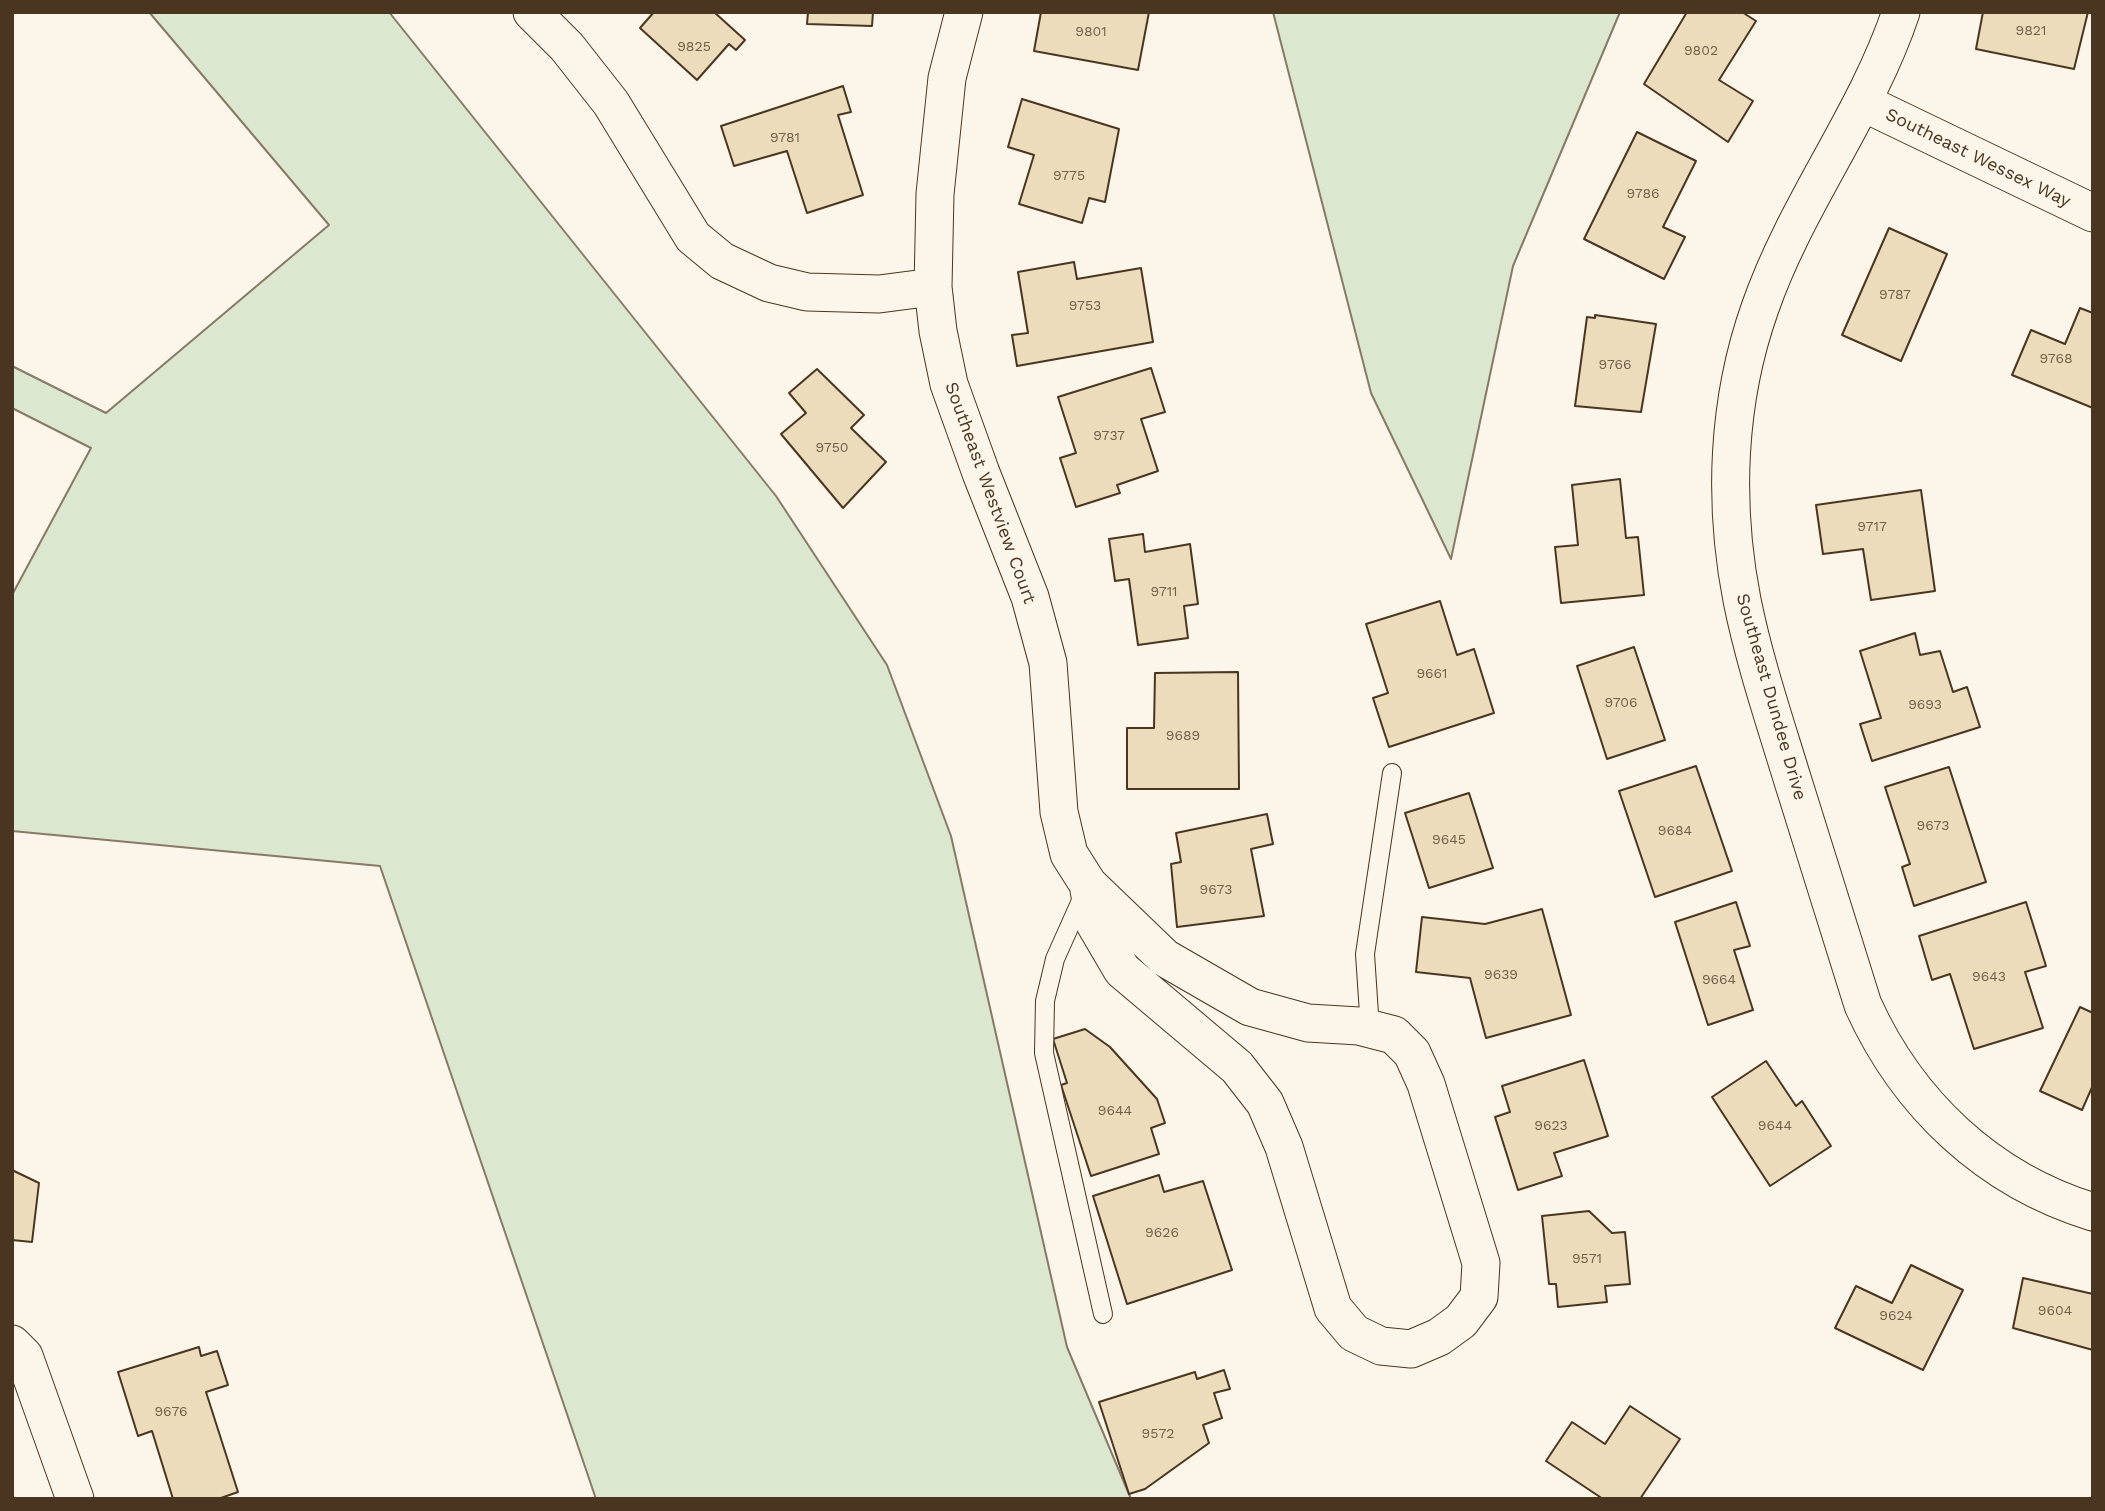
<!DOCTYPE html>
<style>
body{margin:0}
#map{position:relative;width:2105px;height:1511px;overflow:hidden;background:#fbf6e9;font-family:"Work Sans",sans-serif}
canvas{display:block}
.frame{position:absolute;inset:0;border:14px solid #4a3520;pointer-events:none}
</style>
<div id="map">
<canvas width="2105" height="1511"></canvas>
<div class="frame"></div>
</div>
<script>
const ctx = document.querySelector('canvas').getContext('2d');
ctx.lineJoin = 'round';
function fillPath(path, color) { ctx.fillStyle = color; ctx.fill(path, 'evenodd'); }
function strokePath(path, color, width, dash) { ctx.strokeStyle = color; ctx.lineWidth = width; ctx.lineCap = dash ? 'butt' : 'round'; ctx.setLineDash(dash || []); ctx.stroke(path); }
function drawText(font, color, halo, rows, align = 'center') {
  ctx.font = font + ' "Work Sans",sans-serif'; ctx.lineWidth = 5; ctx.setLineDash([]); ctx.textBaseline = 'middle'; ctx.strokeStyle = halo; ctx.fillStyle = color; for (const [text, x, y, turn = 0] of rows) {
    ctx.save(); ctx.translate(x, y); ctx.rotate((+turn || 0) * Math.PI / 180); ctx.textAlign = isNaN(turn) ? turn : align; if (halo) ctx.strokeText(text, 0, 0); ctx.fillText(text, 0, 0); ctx.restore();
  }
}
const green = new Path2D(`
 M 149,12 L 389,12 L 776,496 L 887,665 L 951,836 L 1067,1347 L 1131,1499 L 596,1499 L 380,866 L 12,831 L 12,595 L 91,448 L 12,408 L 12,366 L 106,413 L 329,225 Z
 M 1273,12 L 1620,12 L 1513,266 L 1451,559 L 1371,393 Z`);
fillPath(green, '#dce7d0');
strokePath(green, '#887966', 2);
const building = new Path2D(`
 M 654,12 L 714,12 L 745,40 L 736,50 L 729,44 L 697,80 L 640,28 Z
 M 808,12 L 873,12 L 872,26 L 807,24 Z
 M 1041,12 L 1149,12 L 1138,70 L 1034,51 Z
 M 1687,12 L 1742,12 L 1756,21 L 1719,80 L 1753,101 L 1728,142 L 1644,84 Z
 M 1983,12 L 2088,12 L 2074,69 L 1976,49 Z
 M 843,86 L 851,112 L 838,115 L 863,195 L 807,213 L 787,151 L 734,166 L 721,126 Z
 M 1022,99 L 1119,129 L 1105,202 L 1089,198 L 1082,223 L 1019,204 L 1034,155 L 1008,147 Z
 M 1637,132 L 1696,161 L 1663,227 L 1685,237 L 1664,279 L 1584,239 Z
 M 1889,228 L 1947,254 L 1901,361 L 1842,335 Z
 M 1074,262 L 1077,279 L 1141,268 L 1153,342 L 1017,366 L 1012,335 L 1028,333 L 1018,272 Z
 M 2080,308 L 2093,313 L 2093,408 L 2012,375 L 2031,330 L 2065,344 Z
 M 1595,315 L 1656,324 L 1641,412 L 1575,406 L 1587,317 L 1595,318 Z
 M 1151,368 L 1165,412 L 1141,419 L 1158,471 L 1117,485 L 1120,493 L 1076,507 L 1060,458 L 1076,453 L 1058,397 Z
 M 817,369 L 864,415 L 851,428 L 886,462 L 843,508 L 781,434 L 806,413 L 789,393 Z
 M 1620,479 L 1626,538 L 1638,537 L 1644,595 L 1561,603 L 1555,547 L 1578,545 L 1572,485 Z
 M 1921,490 L 1935,591 L 1871,600 L 1863,549 L 1823,554 L 1816,505 Z
 M 1143,534 L 1145,552 L 1190,544 L 1198,604 L 1184,606 L 1188,638 L 1138,645 L 1129,579 L 1115,581 L 1109,539 Z
 M 1440,601 L 1457,655 L 1474,649 L 1494,713 L 1389,747 L 1373,698 L 1388,693 L 1366,624 Z
 M 1915,633 L 1920,655 L 1940,651 L 1953,692 L 1967,687 L 1980,727 L 1872,761 L 1860,724 L 1881,718 L 1860,651 Z
 M 1634,647 L 1665,740 L 1607,759 L 1577,666 Z
 M 1238,672 L 1239,789 L 1127,789 L 1127,728 L 1154,728 L 1155,673 Z
 M 1696,766 L 1732,871 L 1655,897 L 1619,791 Z
 M 1949,767 L 1986,882 L 1914,906 L 1902,867 L 1910,864 L 1885,787 Z
 M 1469,793 L 1493,868 L 1429,888 L 1405,813 Z
 M 1267,814 L 1273,844 L 1251,849 L 1264,916 L 1177,927 L 1171,864 L 1181,862 L 1176,833 Z
 M 1736,902 L 1750,946 L 1734,950 L 1753,1010 L 1708,1025 L 1675,922 Z
 M 2026,902 L 2046,966 L 2025,972 L 2043,1028 L 1974,1049 L 1950,974 L 1932,980 L 1919,936 Z
 M 1542,909 L 1571,1015 L 1486,1038 L 1470,978 L 1416,972 L 1422,917 L 1485,924 Z
 M 2080,1007 L 2093,1013 L 2093,1085 L 2082,1110 L 2040,1091 Z
 M 1085,1029 L 1110,1047 L 1157,1099 L 1165,1123 L 1151,1128 L 1159,1154 L 1091,1176 L 1061,1085 L 1067,1083 L 1053,1039 Z
 M 1584,1060 L 1608,1136 L 1554,1153 L 1562,1176 L 1518,1190 L 1495,1117 L 1510,1112 L 1502,1086 Z
 M 1766,1061 L 1796,1106 L 1802,1101 L 1831,1146 L 1770,1186 L 1712,1097 Z
 M 12,1170 L 39,1183 L 32,1242 L 12,1240 Z
 M 1159,1175 L 1164,1192 L 1203,1181 L 1232,1270 L 1127,1304 L 1093,1196 Z
 M 1589,1211 L 1612,1233 L 1625,1232 L 1630,1284 L 1605,1286 L 1607,1302 L 1558,1307 L 1556,1284 L 1549,1284 L 1542,1216 Z
 M 1911,1265 L 1963,1290 L 1923,1370 L 1835,1328 L 1856,1286 L 1892,1303 Z
 M 2023,1278 L 2093,1294 L 2093,1350 L 2013,1328 Z
 M 199,1347 L 201,1356 L 217,1351 L 228,1385 L 206,1392 L 238,1492 L 218,1499 L 173,1499 L 152,1431 L 138,1436 L 118,1372 Z
 M 1224,1370 L 1230,1389 L 1214,1393 L 1222,1418 L 1203,1425 L 1209,1443 L 1145,1489 L 1129,1494 L 1099,1402 L 1195,1372 L 1197,1379 Z
 M 1630,1406 L 1680,1439 L 1640,1499 L 1603,1499 L 1546,1461 L 1572,1422 L 1605,1444 Z`);
fillPath(building, '#ecdcbc');
strokePath(building, '#4a3520', 2);
const lane = new Path2D(`
 M 1084,894 L 1055,959 L 1045,1001 L 1044,1053 L 1103,1314
 M 1370,1029 L 1365,954 L 1392,773`);
const street = new Path2D(`
 M 532,12 L 567,47 L 611,103 L 693,237 L 722,261 L 769,283 L 807,292 L 879,294 L 933,287
 M 964,12 L 947,78 L 935,194 L 933,287 L 938,331 L 949,384 L 981,473 L 1030,597 L 1048,663 L 1059,812 L 1069,854 L 1088,884
 M 1901,12 C 1866,116 1796,204 1760,308 C 1727,401 1723,503 1742,600 C 1754,660 1774,719 1792,778 C 1816,853 1839,929 1863,1005 C 1908,1104 1988,1180 2093,1212
 M 1862,102 L 2093,213
 M 1088,884 L 1165,958 L 1250,1007 L 1308,1023 L 1359,1026 L 1394,1035 L 1412,1053 L 1426,1084 L 1481,1263 L 1479,1297 L 1461,1321 L 1439,1337 L 1411,1349 L 1381,1346 L 1354,1333 L 1333,1308 L 1284,1147 L 1265,1103 L 1237,1067 L 1122,970 L 1095,924 Z
 M 12,1344 L 24,1356 L 75,1499`);
strokePath(lane, '#4a3520', 20);
strokePath(street, '#4a3520', 39);
strokePath(lane, '#fbf6e9', 18);
strokePath(street, '#fbf6e9', 37);
drawText('14px', '#725f47', null, [
 ["9821",2031,31],
 ["9801",1091,32],
 ["9825",694,47],
 ["9802",1701,51],
 ["9781",785,138],
 ["9775",1069,176],
 ["9786",1643,194],
 ["9787",1895,295],
 ["9753",1085,306],
 ["9768",2056,359],
 ["9766",1615,365],
 ["9737",1109,436],
 ["9750",832,448],
 ["9717",1872,527],
 ["9711",1164,592],
 ["9661",1432,674],
 ["9706",1621,703],
 ["9693",1925,705],
 ["9689",1183,736],
 ["9673",1933,826],
 ["9684",1675,831],
 ["9645",1449,840],
 ["9673",1216,890],
 ["9639",1501,975],
 ["9643",1989,977],
 ["9664",1719,980],
 ["9644",1115,1111],
 ["9623",1551,1126],
 ["9644",1775,1126],
 ["9626",1162,1233],
 ["9571",1587,1259],
 ["9604",2055,1311],
 ["9624",1896,1316],
 ["9676",171,1412],
 ["9572",1158,1434]
]);
drawText('18px', '#4a3520', '#fbf6e9', [
 ["Southeast Wessex Way",1978,158,26],
 ["Southeast Westview Court",990,493,70],
 ["Southeast Dundee Drive",1771,697,74]
]);
</script>
